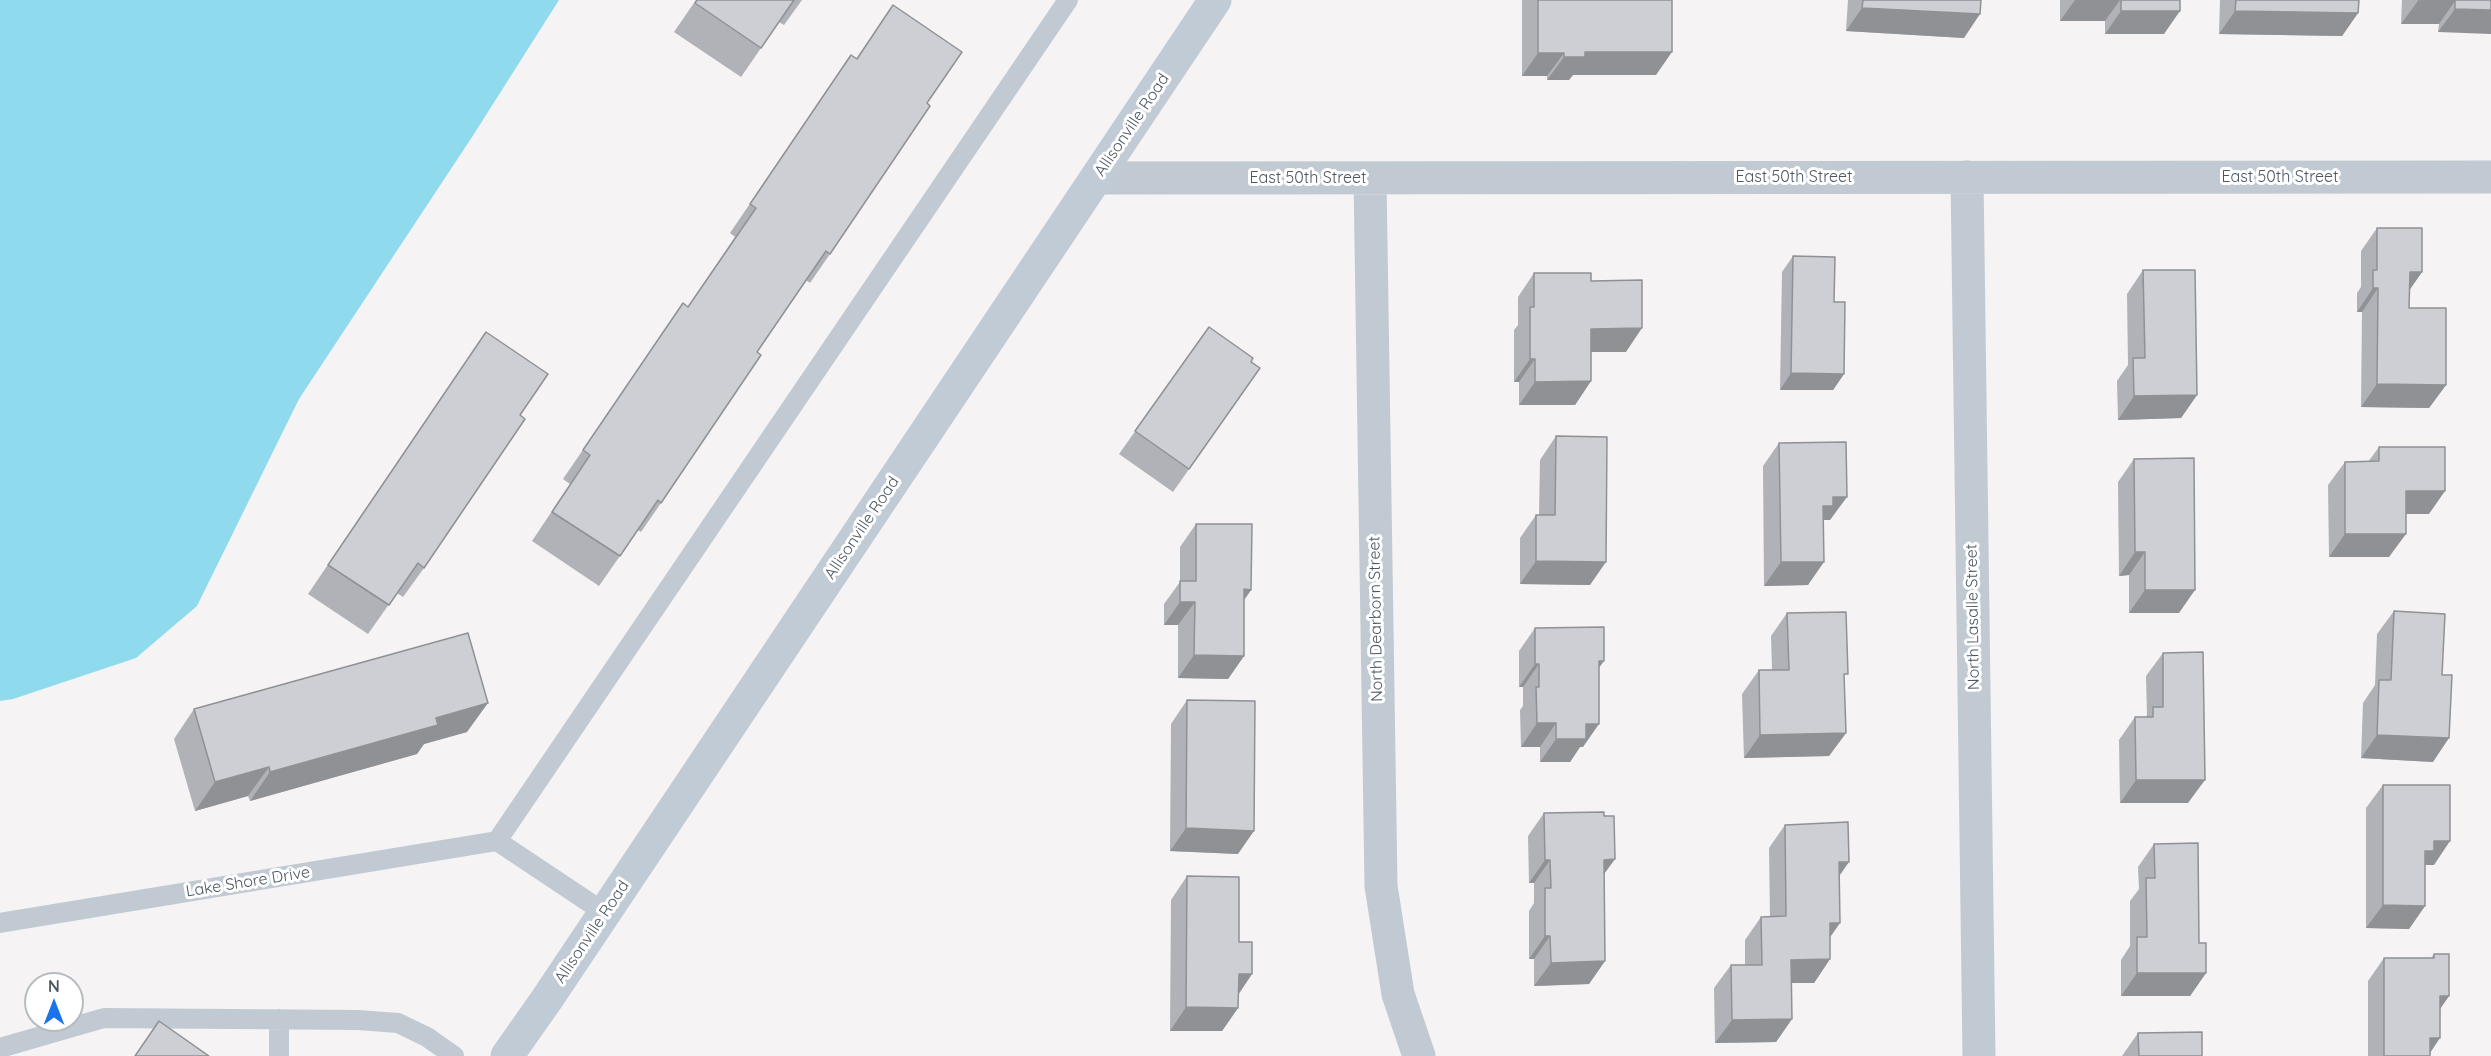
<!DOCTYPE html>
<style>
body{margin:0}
#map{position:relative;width:2491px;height:1056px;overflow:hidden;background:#f5f3f3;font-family:Quicksand,sans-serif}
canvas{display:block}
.north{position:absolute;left:24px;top:972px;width:60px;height:60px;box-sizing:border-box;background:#fff;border:2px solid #b7bbc0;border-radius:50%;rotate:0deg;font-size:16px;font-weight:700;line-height:24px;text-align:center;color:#4a5661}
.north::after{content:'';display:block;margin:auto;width:21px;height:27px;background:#1a73e8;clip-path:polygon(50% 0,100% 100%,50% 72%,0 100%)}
</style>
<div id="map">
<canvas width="2491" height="1056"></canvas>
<div class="north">N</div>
</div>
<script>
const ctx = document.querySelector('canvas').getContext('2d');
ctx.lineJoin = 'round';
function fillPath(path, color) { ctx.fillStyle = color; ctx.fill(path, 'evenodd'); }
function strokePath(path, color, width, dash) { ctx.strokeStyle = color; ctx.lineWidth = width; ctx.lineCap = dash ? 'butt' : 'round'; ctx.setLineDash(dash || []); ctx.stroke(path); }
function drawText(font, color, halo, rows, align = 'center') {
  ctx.font = font + ' Quicksand,sans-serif'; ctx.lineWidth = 6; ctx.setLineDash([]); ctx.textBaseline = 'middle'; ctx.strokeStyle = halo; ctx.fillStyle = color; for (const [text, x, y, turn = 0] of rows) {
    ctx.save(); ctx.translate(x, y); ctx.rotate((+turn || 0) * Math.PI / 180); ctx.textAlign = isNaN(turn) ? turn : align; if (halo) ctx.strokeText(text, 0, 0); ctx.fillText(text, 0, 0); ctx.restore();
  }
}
fillPath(new Path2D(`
 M 0,0 L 559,0 L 474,134 L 299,399 L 197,606 L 136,658 L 13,699 L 0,701 Z`), '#90daee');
strokePath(new Path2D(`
 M 497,841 L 1068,0
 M 497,841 L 605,913
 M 0,923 L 497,841
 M 279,1019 L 279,1056
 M 0,1048 L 104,1018 L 358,1020 L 398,1023 L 427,1037 L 454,1056`), '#c1cad2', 20);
strokePath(new Path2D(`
 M 1967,177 L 1979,1056
 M 1097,178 L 2491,177
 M 1370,178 L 1381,886 L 1398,994 L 1419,1056`), '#c1cad2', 33);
strokePath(new Path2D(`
 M 507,1056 L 547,999 L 1215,0`), '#c1cbd6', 33);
fillPath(new Path2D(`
 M 696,0 L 802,0 L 784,25 L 779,22 L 741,77 L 674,32 Z
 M 1522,0 L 1672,0 L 1656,75 L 1573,75 L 1569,80 L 1547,80 L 1547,76 L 1522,76 Z
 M 1848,0 L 1981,0 L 1964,38 L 1846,31 Z
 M 2060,0 L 2180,0 L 2164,34 L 2105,34 L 2105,21 L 2060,21 Z
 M 2220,0 L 2359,0 L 2358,13 L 2342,36 L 2219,34 Z
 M 2402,0 L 2491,0 L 2438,32 L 2439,24 L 2401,24 Z
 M 893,5 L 927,103 L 830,254 L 810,283 L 806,280 L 757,352 L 661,503 L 641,532 L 638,530 L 599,586 L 532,541 L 570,484 L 563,479 L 683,303 L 688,307 L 735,237 L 730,233 L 831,84 L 851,55 L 856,59 Z
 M 2377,228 L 2422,272 L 2410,289 L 2409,308 L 2446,385 L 2429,408 L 2361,407 L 2362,312 L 2357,312 L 2357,293 L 2361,287 L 2361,251 Z
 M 1793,256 L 1834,302 L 1844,374 L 1833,390 L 1780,390 L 1782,272 Z
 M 2143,270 L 2197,395 L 2181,418 L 2118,420 L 2117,381 L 2128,365 L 2127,294 Z
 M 1534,273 L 1591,281 L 1626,352 L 1591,352 L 1591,381 L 1575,405 L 1519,405 L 1519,382 L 1514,382 L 1514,330 L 1518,325 L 1518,297 Z
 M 1209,327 L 1260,368 L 1173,492 L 1119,454 Z
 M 486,332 L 520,415 L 424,568 L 403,597 L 397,593 L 368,634 L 308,594 Z
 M 1556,436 L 1590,585 L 1520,584 L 1520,538 L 1536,515 L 1539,515 L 1540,460 Z
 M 1779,443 L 1830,520 L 1824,520 L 1808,585 L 1764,586 L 1763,466 Z
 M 2379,447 L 2429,514 L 2406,514 L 2389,557 L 2329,557 L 2328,485 L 2345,462 L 2368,462 Z
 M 2134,459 L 2179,613 L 2129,613 L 2129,575 L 2119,576 L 2118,482 Z
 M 1196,524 L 1251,590 L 1244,600 L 1244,656 L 1228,679 L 1178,678 L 1178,625 L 1164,625 L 1164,604 L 1180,582 L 1180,547 Z
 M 2394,611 L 2433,762 L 2361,758 L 2363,703 L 2375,685 L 2377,634 Z
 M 1787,613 L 1844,679 L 1846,733 L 1829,756 L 1744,758 L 1742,694 L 1759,670 L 1772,670 L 1771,636 Z
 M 1535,628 L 1599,668 L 1583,747 L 1580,747 L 1570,762 L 1540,762 L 1540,747 L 1521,747 L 1520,710 L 1523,706 L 1523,687 L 1519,687 L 1519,651 Z
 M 2163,653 L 2188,803 L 2120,803 L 2119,740 L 2135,717 L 2146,717 L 2147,715 L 2146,676 Z
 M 1187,700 L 1238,854 L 1170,851 L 1171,724 Z
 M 194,709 L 467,732 L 424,744 L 417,754 L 250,801 L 248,796 L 195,811 L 174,739 Z
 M 2383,785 L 2434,865 L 2425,865 L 2425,906 L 2409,929 L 2366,928 L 2366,808 Z
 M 1544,813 L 1604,816 L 1615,859 L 1604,874 L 1605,961 L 1589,984 L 1534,986 L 1534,959 L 1529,959 L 1529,911 L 1534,903 L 1534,883 L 1529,883 L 1528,836 Z
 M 1785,825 L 1839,876 L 1830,937 L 1830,959 L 1814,983 L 1792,983 L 1792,1019 L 1776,1042 L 1715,1043 L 1714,988 L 1731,965 L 1745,965 L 1745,940 L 1761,917 L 1770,917 L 1769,848 Z
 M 2154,844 L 2199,943 L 2206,973 L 2190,996 L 2121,996 L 2121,960 L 2130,946 L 2130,901 L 2139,889 L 2138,867 Z
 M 1187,876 L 1239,942 L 1252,974 L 1239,993 L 1238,1008 L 1222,1031 L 1170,1031 L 1171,900 Z
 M 2434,954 L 2449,996 L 2440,1009 L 2430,1056 L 2368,1056 L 2368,981 L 2384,958 L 2431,958 Z
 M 2138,1033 L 2202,1056 L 2122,1056 Z`), '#b0b2b7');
fillPath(new Path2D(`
 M 2075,0 L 2120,0 L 2105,21 L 2060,21 Z
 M 2418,1 L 2455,1 L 2439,24 L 2401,24 Z
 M 1862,8 L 1980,14 L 1964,38 L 1846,31 Z
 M 2455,9 L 2491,10 L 2491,34 L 2438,32 Z
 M 2121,11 L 2180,11 L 2164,34 L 2105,34 Z
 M 2235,11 L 2358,13 L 2342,36 L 2219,34 Z
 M 1585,52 L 1672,52 L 1656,75 L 1573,75 L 1569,80 L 1547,80 L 1564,57 Z
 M 1538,53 L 1564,53 L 1547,76 L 1522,76 Z
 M 2410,272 L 2422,272 L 2406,295 Z
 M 2373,288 L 2378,288 L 2362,312 L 2357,312 Z
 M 1642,328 L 1626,352 L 1574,352 L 1591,329 Z
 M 1530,359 L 1535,359 L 1519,382 L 1514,382 Z
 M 1791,373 L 1844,374 L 1833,390 L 1780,390 Z
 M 1591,381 L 1575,405 L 1519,405 L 1535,382 Z
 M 2377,384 L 2446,385 L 2429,408 L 2361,407 Z
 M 2197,395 L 2181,418 L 2118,420 L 2134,396 Z
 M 2406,491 L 2445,491 L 2429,514 L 2389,514 Z
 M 1833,497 L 1847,497 L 1830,520 L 1823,520 L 1823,506 Z
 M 2345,534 L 2406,534 L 2389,557 L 2329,557 Z
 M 2135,552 L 2145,552 L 2129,575 L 2119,576 Z
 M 1536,561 L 1606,562 L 1590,585 L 1520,584 Z
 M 1781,562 L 1824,562 L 1808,585 L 1764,586 Z
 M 1244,589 L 1251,590 L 1235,613 Z
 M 2145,590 L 2195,590 L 2179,613 L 2129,613 Z
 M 1180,602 L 1195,602 L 1178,625 L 1164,625 Z
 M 1194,655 L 1244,656 L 1228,679 L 1178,678 Z
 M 1599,661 L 1604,661 L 1587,684 Z
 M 1535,664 L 1539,664 L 1523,687 L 1519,687 Z
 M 488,703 L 467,732 L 424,744 L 417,754 L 250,801 L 270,772 L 436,718 Z
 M 1537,723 L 1556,723 L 1540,747 L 1521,747 Z
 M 1586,724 L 1599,724 L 1583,747 L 1580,747 L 1570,762 L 1540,762 L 1556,739 Z
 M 1846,733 L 1829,756 L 1744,758 L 1760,735 Z
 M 2377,735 L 2449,738 L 2433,762 L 2361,758 Z
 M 269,767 L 248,796 L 195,811 L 215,782 Z
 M 2136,780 L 2205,780 L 2188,803 L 2120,803 Z
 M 1186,828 L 1254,831 L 1238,854 L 1170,851 Z
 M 2434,841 L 2450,841 L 2434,865 L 2425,865 L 2425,851 Z
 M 1615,859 L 1598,882 L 1604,860 Z
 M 1545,860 L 1550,860 L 1534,883 L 1529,883 Z
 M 1839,862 L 1849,862 L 1833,885 Z
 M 2383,905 L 2425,906 L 2409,929 L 2366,928 Z
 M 1830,923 L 1840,923 L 1824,946 Z
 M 1545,936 L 1550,936 L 1534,959 L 1529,959 Z
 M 1830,959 L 1814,983 L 1775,983 L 1791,960 Z
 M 1605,961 L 1589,984 L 1534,986 L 1551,963 Z
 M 2137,973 L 2206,973 L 2190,996 L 2121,996 Z
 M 1239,974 L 1252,974 L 1236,998 Z
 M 2440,996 L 2449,996 L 2433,1019 Z
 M 1186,1007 L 1238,1008 L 1222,1031 L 1170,1031 Z
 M 1792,1019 L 1776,1042 L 1715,1043 L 1732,1020 Z
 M 2430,1038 L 2440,1038 L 2428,1056 Z`), '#909195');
const building = new Path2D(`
 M 697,0 L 794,0 L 761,48 L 695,3 Z
 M 1538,0 L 1672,0 L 1672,52 L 1585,52 L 1585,57 L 1564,57 L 1564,53 L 1538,53 Z
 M 1863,0 L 1981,0 L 1980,14 L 1862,8 Z
 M 2121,0 L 2180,0 L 2180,11 L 2121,11 Z
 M 2236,0 L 2359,0 L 2358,13 L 2235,11 Z
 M 2418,0 L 2491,0 L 2491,10 L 2455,9 L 2455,1 Z
 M 893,5 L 962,52 L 927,103 L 930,106 L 830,254 L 826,251 L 757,352 L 761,355 L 661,503 L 658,500 L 620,556 L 552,512 L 590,455 L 583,450 L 683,303 L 688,307 L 756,208 L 750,204 L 851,55 L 857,59 Z
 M 2377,228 L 2422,228 L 2422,272 L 2410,272 L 2409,308 L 2446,308 L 2446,385 L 2377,384 L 2378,288 L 2373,288 L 2373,270 L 2377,270 Z
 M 1793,256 L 1835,257 L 1834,302 L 1845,302 L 1844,374 L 1791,373 Z
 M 2143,270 L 2195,270 L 2197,395 L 2134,396 L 2133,358 L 2145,358 Z
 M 1534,273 L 1591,273 L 1591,281 L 1642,280 L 1642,328 L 1591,329 L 1591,381 L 1535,382 L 1535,359 L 1530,359 L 1530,307 L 1534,307 Z
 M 1209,327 L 1253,358 L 1251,362 L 1260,368 L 1189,469 L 1135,431 Z
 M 486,332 L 548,374 L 520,415 L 525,419 L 424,568 L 418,563 L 389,605 L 328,565 Z
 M 1556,436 L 1607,437 L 1606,562 L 1536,561 L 1536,515 L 1555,515 Z
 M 1846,442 L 1847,497 L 1833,497 L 1833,506 L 1823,506 L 1824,562 L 1781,562 L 1779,443 Z
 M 2379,447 L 2445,447 L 2445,491 L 2406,491 L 2406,534 L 2345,534 L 2345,462 L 2379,461 Z
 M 2194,458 L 2195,590 L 2145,590 L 2145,552 L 2135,552 L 2134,459 Z
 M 1196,524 L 1252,524 L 1251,590 L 1244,589 L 1244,656 L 1194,655 L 1195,602 L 1180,602 L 1180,581 L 1196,581 Z
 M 2394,611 L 2445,614 L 2442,675 L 2452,675 L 2449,738 L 2377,735 L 2379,680 L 2391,680 Z
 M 1846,612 L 1848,674 L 1844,674 L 1846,733 L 1760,735 L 1759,670 L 1789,670 L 1787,613 Z
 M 1604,627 L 1604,661 L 1599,661 L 1599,724 L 1586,724 L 1586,739 L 1556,739 L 1556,723 L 1537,723 L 1536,687 L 1539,687 L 1539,664 L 1535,664 L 1535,628 Z
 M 468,633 L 488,703 L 436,718 L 438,725 L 270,772 L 269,767 L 215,782 L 194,709 Z
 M 2203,652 L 2205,780 L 2136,780 L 2135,717 L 2153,717 L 2153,707 L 2163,707 L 2163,653 Z
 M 1187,700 L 1255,701 L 1254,831 L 1186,828 Z
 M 2383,785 L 2450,785 L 2450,841 L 2434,841 L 2434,851 L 2425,851 L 2425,906 L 2383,905 Z
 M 1604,812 L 1604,816 L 1614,816 L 1615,859 L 1604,860 L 1605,961 L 1551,963 L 1550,936 L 1545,936 L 1545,888 L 1551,888 L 1550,860 L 1545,860 L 1544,813 Z
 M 1848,822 L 1849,862 L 1839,862 L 1840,923 L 1830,923 L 1830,959 L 1791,960 L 1792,1019 L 1732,1020 L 1731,965 L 1762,965 L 1761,917 L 1786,916 L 1785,825 Z
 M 2198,843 L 2199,943 L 2206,943 L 2206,973 L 2137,973 L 2137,937 L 2147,937 L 2146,878 L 2155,878 L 2154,844 Z
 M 1187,876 L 1239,877 L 1239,942 L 1252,942 L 1252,974 L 1239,974 L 1238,1008 L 1186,1007 Z
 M 2434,954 L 2449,954 L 2449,996 L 2440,996 L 2440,1038 L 2430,1038 L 2430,1056 L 2384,1056 L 2384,958 L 2434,958 Z
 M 159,1021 L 209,1056 L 135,1056 Z
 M 2202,1032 L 2202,1056 L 2139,1056 L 2138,1033 Z`);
fillPath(building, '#cdcfd5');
strokePath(building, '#909195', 1.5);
drawText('16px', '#4a5661', '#fff', [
 ["Allisonville Road",1132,125,-56],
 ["East 50th Street",1794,177],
 ["East 50th Street",2280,177],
 ["East 50th Street",1308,178],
 ["Allisonville Road",862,528,-56],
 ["North Lasalle Street",1973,617,-91],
 ["North Dearborn Street",1376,619,-91],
 ["Lake Shore Drive",248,882,-9],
 ["Allisonville Road",592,932,-56]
]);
</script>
